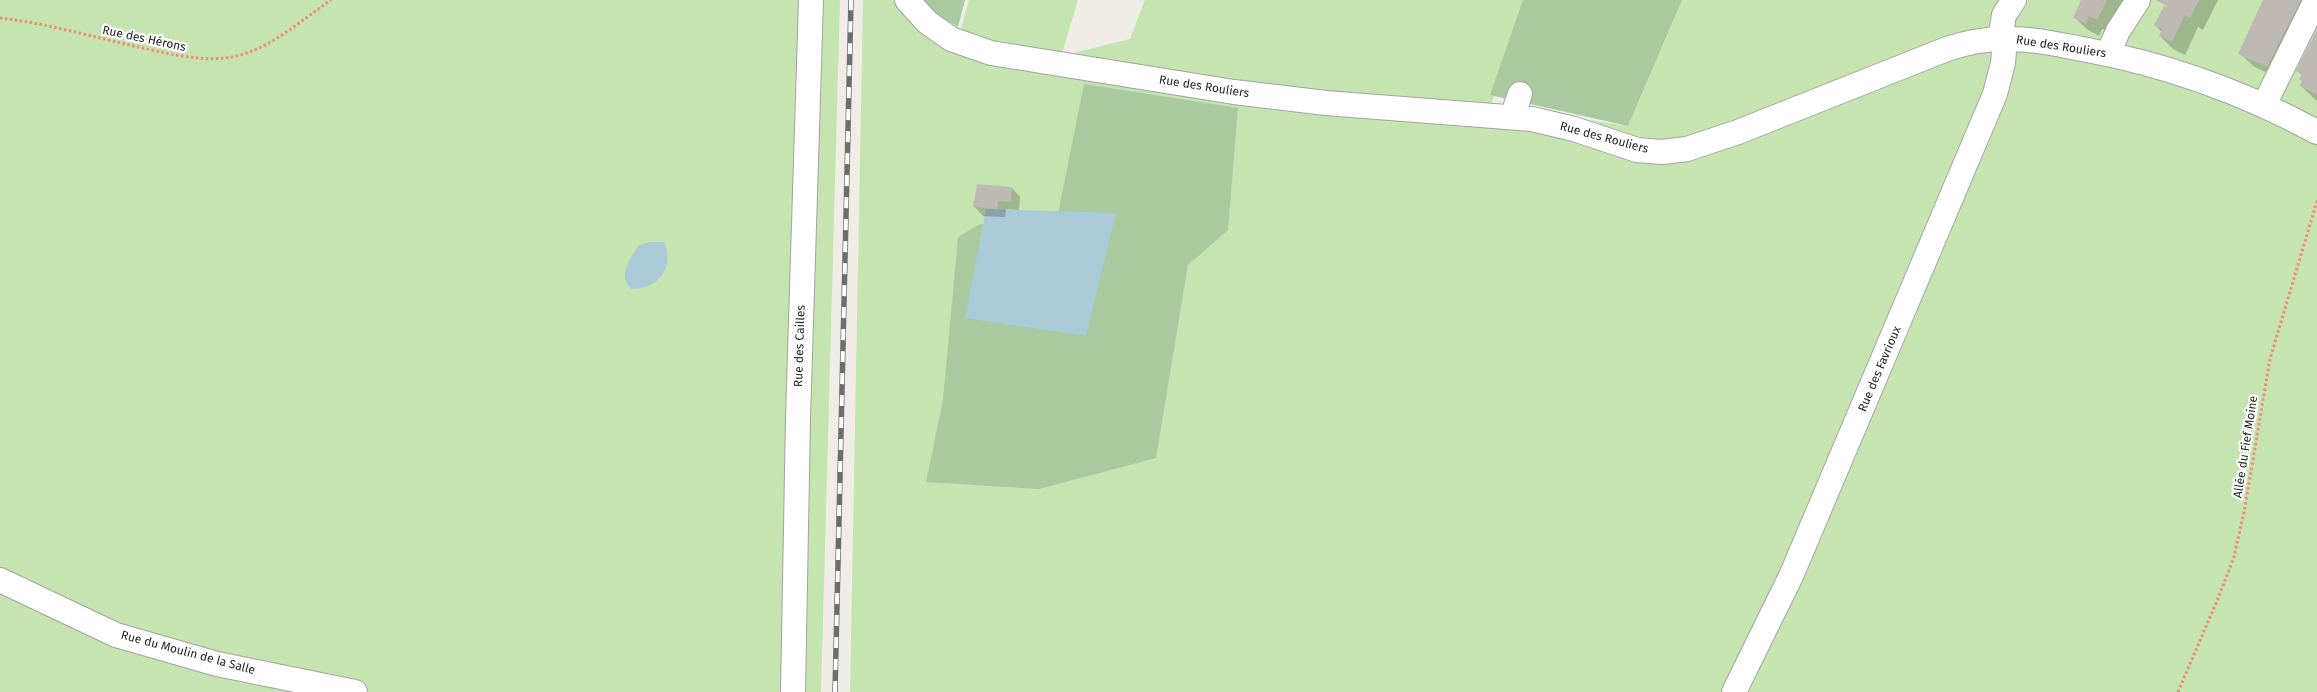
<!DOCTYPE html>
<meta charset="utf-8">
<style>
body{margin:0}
canvas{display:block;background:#efede6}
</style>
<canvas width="2317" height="692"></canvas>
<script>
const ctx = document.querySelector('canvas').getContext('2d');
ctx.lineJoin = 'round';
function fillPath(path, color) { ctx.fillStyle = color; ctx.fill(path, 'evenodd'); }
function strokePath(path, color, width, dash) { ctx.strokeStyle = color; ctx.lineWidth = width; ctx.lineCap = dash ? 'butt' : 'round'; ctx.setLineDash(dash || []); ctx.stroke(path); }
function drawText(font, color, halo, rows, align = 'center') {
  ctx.font = font + ' "Fira Sans",sans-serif'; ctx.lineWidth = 4.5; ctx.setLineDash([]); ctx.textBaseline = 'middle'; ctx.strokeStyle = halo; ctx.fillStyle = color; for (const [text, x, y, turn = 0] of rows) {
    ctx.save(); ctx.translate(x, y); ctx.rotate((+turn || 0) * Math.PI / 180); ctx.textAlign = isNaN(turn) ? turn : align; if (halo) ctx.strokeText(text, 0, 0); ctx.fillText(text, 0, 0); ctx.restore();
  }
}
fillPath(new Path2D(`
 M 0,0 L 840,0 L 821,692 L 0,692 Z
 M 863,0 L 913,0 L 960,32 L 969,0 L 1078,0 L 1061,56 L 1130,39 L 1145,0 L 1525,0 L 1491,105 L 1628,126 L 1682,0 L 2317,0 L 2317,692 L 850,692 Z`), '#c5e4b0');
fillPath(new Path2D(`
 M 921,0 L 965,0 L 958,27 L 933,12 Z
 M 1523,0 L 1682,0 L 1628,126 L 1490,95 Z
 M 1084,84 L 1238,108 L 1228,230 L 1188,265 L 1156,458 L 1039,489 L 926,482 L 943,400 L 958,237 L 980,224 L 1056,224 Z`), '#a8ca9e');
fillPath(new Path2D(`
 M 986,209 L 1116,213 L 1086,336 L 965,318 Z
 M 650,242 L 664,242 C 675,269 658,289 631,289 C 617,276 631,257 639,245 Z`), '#aacad8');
fillPath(new Path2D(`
 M 2083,0 L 2143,0 L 2111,32 L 2102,29 L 2099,36 L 2088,30 L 2074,17 Z
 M 2174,0 L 2218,0 L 2203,30 L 2198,27 L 2185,55 L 2173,49 L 2160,36 L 2162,32 L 2155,25 L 2169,10 Z
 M 2264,0 L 2317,0 L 2281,79 L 2253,66 L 2240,53 Z
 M 2317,32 L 2317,101 L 2301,86 L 2303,82 L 2302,75 L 2298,71 Z
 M 1012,188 L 1020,197 L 1019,210 L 1006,209 L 1005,217 L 983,216 L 975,207 Z`), '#0003');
fillPath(new Path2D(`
 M 2081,0 L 2107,0 L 2097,20 L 2089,16 L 2086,24 L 2073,18 Z
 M 2156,0 L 2199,0 L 2190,18 L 2185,15 L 2172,42 L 2159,36 L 2162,29 L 2154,25 L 2164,6 L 2169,7 Z
 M 2263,0 L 2301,0 L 2267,67 L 2238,54 Z
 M 2317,29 L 2317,95 L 2300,86 L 2302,81 L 2299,79 L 2302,74 L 2296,71 Z
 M 977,184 L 1012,187 L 1011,202 L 998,201 L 997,209 L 973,207 Z`), '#bfb9b3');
const minor = new Path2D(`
 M 907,0 L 927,22 L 951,39 L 991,53 L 1234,92 L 1326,103 L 1532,119 L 1574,129 L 1637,150 L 1662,152 L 1687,149 L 1738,132 L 1947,49 C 1965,43 1984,39 2003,39 C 2029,38 2056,44 2082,49 C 2165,64 2243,92 2317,132
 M 2000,39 L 2004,15 L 2014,0
 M 2108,54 L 2118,31 L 2138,0
 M 2264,105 L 2316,0
 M 1512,117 L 1520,94
 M 0,580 L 116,635 L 217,664 L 355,692
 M 793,692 L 798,418 L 811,0
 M 1734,692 L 1791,576 L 1995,94 L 2003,63 L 2005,39`);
strokePath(minor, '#a3a3a3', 26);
strokePath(new Path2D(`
 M 0,18 C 46,23 93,37 138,47 C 172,54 209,65 244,54 C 277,43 303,19 331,0
 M 2178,692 L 2219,596 L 2234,557 L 2245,507 L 2270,359 L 2317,201`), '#ed8e78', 3, [2.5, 2.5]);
strokePath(minor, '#fff', 24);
const rail = new Path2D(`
 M 835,692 L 851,0`);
strokePath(rail, '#6d6d6d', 5.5);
strokePath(rail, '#fff', 4, [11]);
drawText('12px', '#1f1f1f', '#fff', [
 ["Rue des Hérons",144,39,12],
 ["Rue des Rouliers",2061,47,9],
 ["Rue des Rouliers",1204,87,9],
 ["Rue des Rouliers",1604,138,15],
 ["Rue des Cailles",800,346,-88],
 ["Rue des Favrioux",1880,369,-67],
 ["Allée du Fief Moine",2246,447,-81],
 ["Rue du Moulin de la Salle",188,653,15]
]);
</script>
